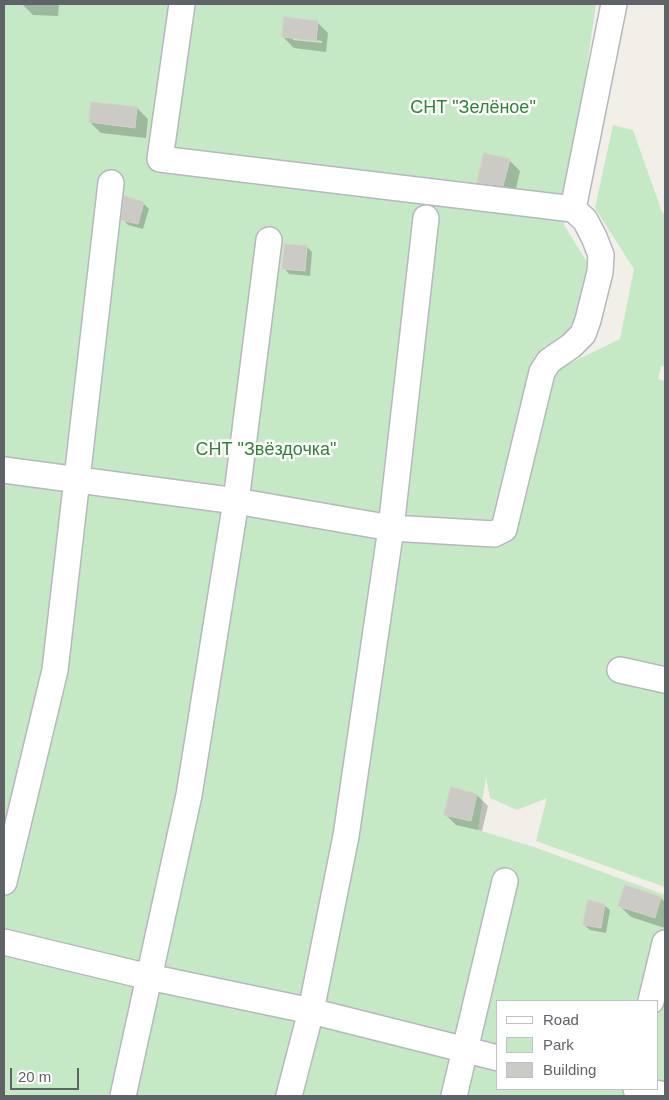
<!DOCTYPE html>
<meta charset="utf-8">
<style>
body{margin:0}
#map{position:relative;width:669px;height:1100px;overflow:hidden;background:#f1efe8;font-family:Helvetica,sans-serif}
canvas{display:block}
.frame{position:absolute;inset:0;border:5px solid #5f6368;pointer-events:none}
.legend{position:absolute;left:496px;top:1000px;width:162px;height:90px;box-sizing:border-box;background:#fff;border:1px solid #bfc1c3;margin:0;padding:6px 9px;list-style:none;font-size:15px;color:#5f6368}
.legend li{display:flex;align-items:center;gap:10px;height:25px}
.legend b{width:25px;border:1px solid #bfc1c3}
.scale{position:absolute;left:10px;top:1068px;width:69px;height:22px;box-sizing:border-box;border:2px solid #5f6368;border-top:0;padding-left:6px;font-size:15px;line-height:18px;white-space:nowrap;color:#5f6368;-webkit-text-stroke:4px #fff;paint-order:stroke}
</style>
<div id="map">
<canvas width="669" height="1100"></canvas>
<div class="frame"></div>
<ul class="legend">
<li><b style="height:6px;background:#fff"></b>Road</li>
<li><b style="height:14px;background:#c5e8c5"></b>Park</li>
<li><b style="height:14px;background:#cccac5"></b>Building</li>
</ul>
<div class="scale">20 m</div>
</div>
<script>
const ctx = document.querySelector('canvas').getContext('2d');
ctx.lineJoin = 'round';
function fillPath(path, color) { ctx.fillStyle = color; ctx.fill(path, 'evenodd'); }
function strokePath(path, color, width, dash) { ctx.strokeStyle = color; ctx.lineWidth = width; ctx.lineCap = dash ? 'butt' : 'round'; ctx.setLineDash(dash || []); ctx.stroke(path); }
function drawText(font, color, halo, rows, align = 'center') {
  ctx.font = font + ' Helvetica,sans-serif'; ctx.lineWidth = 5; ctx.setLineDash([]); ctx.textBaseline = 'middle'; ctx.strokeStyle = halo; ctx.fillStyle = color; for (const [text, x, y, turn = 0] of rows) {
    ctx.save(); ctx.translate(x, y); ctx.rotate((+turn || 0) * Math.PI / 180); ctx.textAlign = isNaN(turn) ? turn : align; if (halo) ctx.strokeText(text, 0, 0); ctx.fillText(text, 0, 0); ctx.restore();
  }
}
fillPath(new Path2D(`
 M 4,4 L 596,4 L 564,225 L 589,265 L 569,343 L 544,346 L 528,467 L 552,372 L 620,339 L 634,269 L 595,208 L 613,125 L 633,130 L 662,212 L 665,214 L 665,367 L 661,366 L 658,379 L 665,381 L 665,887 L 536,841 L 547,798 L 517,810 L 490,798 L 486,777 L 478,830 L 534,847 L 665,895 L 665,1096 L 4,1096 ZM 498,1001 L 658,1001 L 658,1089 L 498,1089 Z`), '#c5e8c5');
fillPath(new Path2D(`
 M 22,4 L 59,4 L 58,16 L 33,15 Z
 M 317,22 L 328,33 L 326,52 L 294,48 L 283,37 ZM 293,37 L 322,41 L 322,43 L 293,40 Z
 M 137,108 L 148,119 L 146,138 L 101,133 L 90,122 Z
 M 509,160 L 520,171 L 514,197 L 489,193 L 478,182 Z
 M 143,203 L 149,209 L 143,229 L 128,225 L 123,219 Z
 M 307,247 L 312,252 L 310,276 L 289,274 L 284,268 Z
 M 452,789 L 477,795 L 488,806 L 482,831 L 456,825 L 445,814 Z
 M 626,887 L 661,898 L 665,902 L 665,928 L 631,917 L 620,906 Z
 M 604,905 L 610,910 L 606,933 L 590,930 L 584,925 Z`), '#0003');
const building = new Path2D(`
 M 284,17 L 318,21 L 316,41 L 282,37 Z
 M 91,102 L 137,107 L 135,128 L 89,122 Z
 M 484,153 L 510,159 L 503,186 L 477,183 Z
 M 124,196 L 144,202 L 138,224 L 121,220 Z
 M 285,244 L 307,246 L 305,271 L 282,269 Z
 M 451,787 L 477,794 L 471,821 L 444,815 Z
 M 625,885 L 661,897 L 655,918 L 618,906 Z
 M 588,900 L 605,904 L 601,928 L 583,925 Z`);
fillPath(building, '#cccac5');
strokePath(building, '#d6d1c6', 1);
const street = new Path2D(`
 M 182,4 L 160,159 L 573,209
 M 4,470 L 236,501 L 391,528 L 494,534 L 504,529 L 542,372 L 549,361 L 571,346 L 583,334 L 588,320 L 600,272 L 601,255 L 594,237 L 585,220 L 573,209 L 614,4
 M 620,670 L 665,680
 M 4,882 L 55,670 L 111,183
 M 4,942 L 149,977 L 311,1011 L 498,1058
 M 651,1001 L 665,943
 M 636,1089 L 665,1095
 M 123,1096 L 189,795 L 236,501 L 269,240
 M 289,1096 L 311,1011 L 346,836 L 391,528 L 426,218
 M 454,1096 L 505,881`);
strokePath(street, '#b5b8bc', 28);
strokePath(street, '#fff', 25);
drawText('18px', '#348238', '#fff', [
 ["СНТ \"Зелёное\"",473,108],
 ["СНТ \"Звёздочка\"",266,450]
]);
</script>
